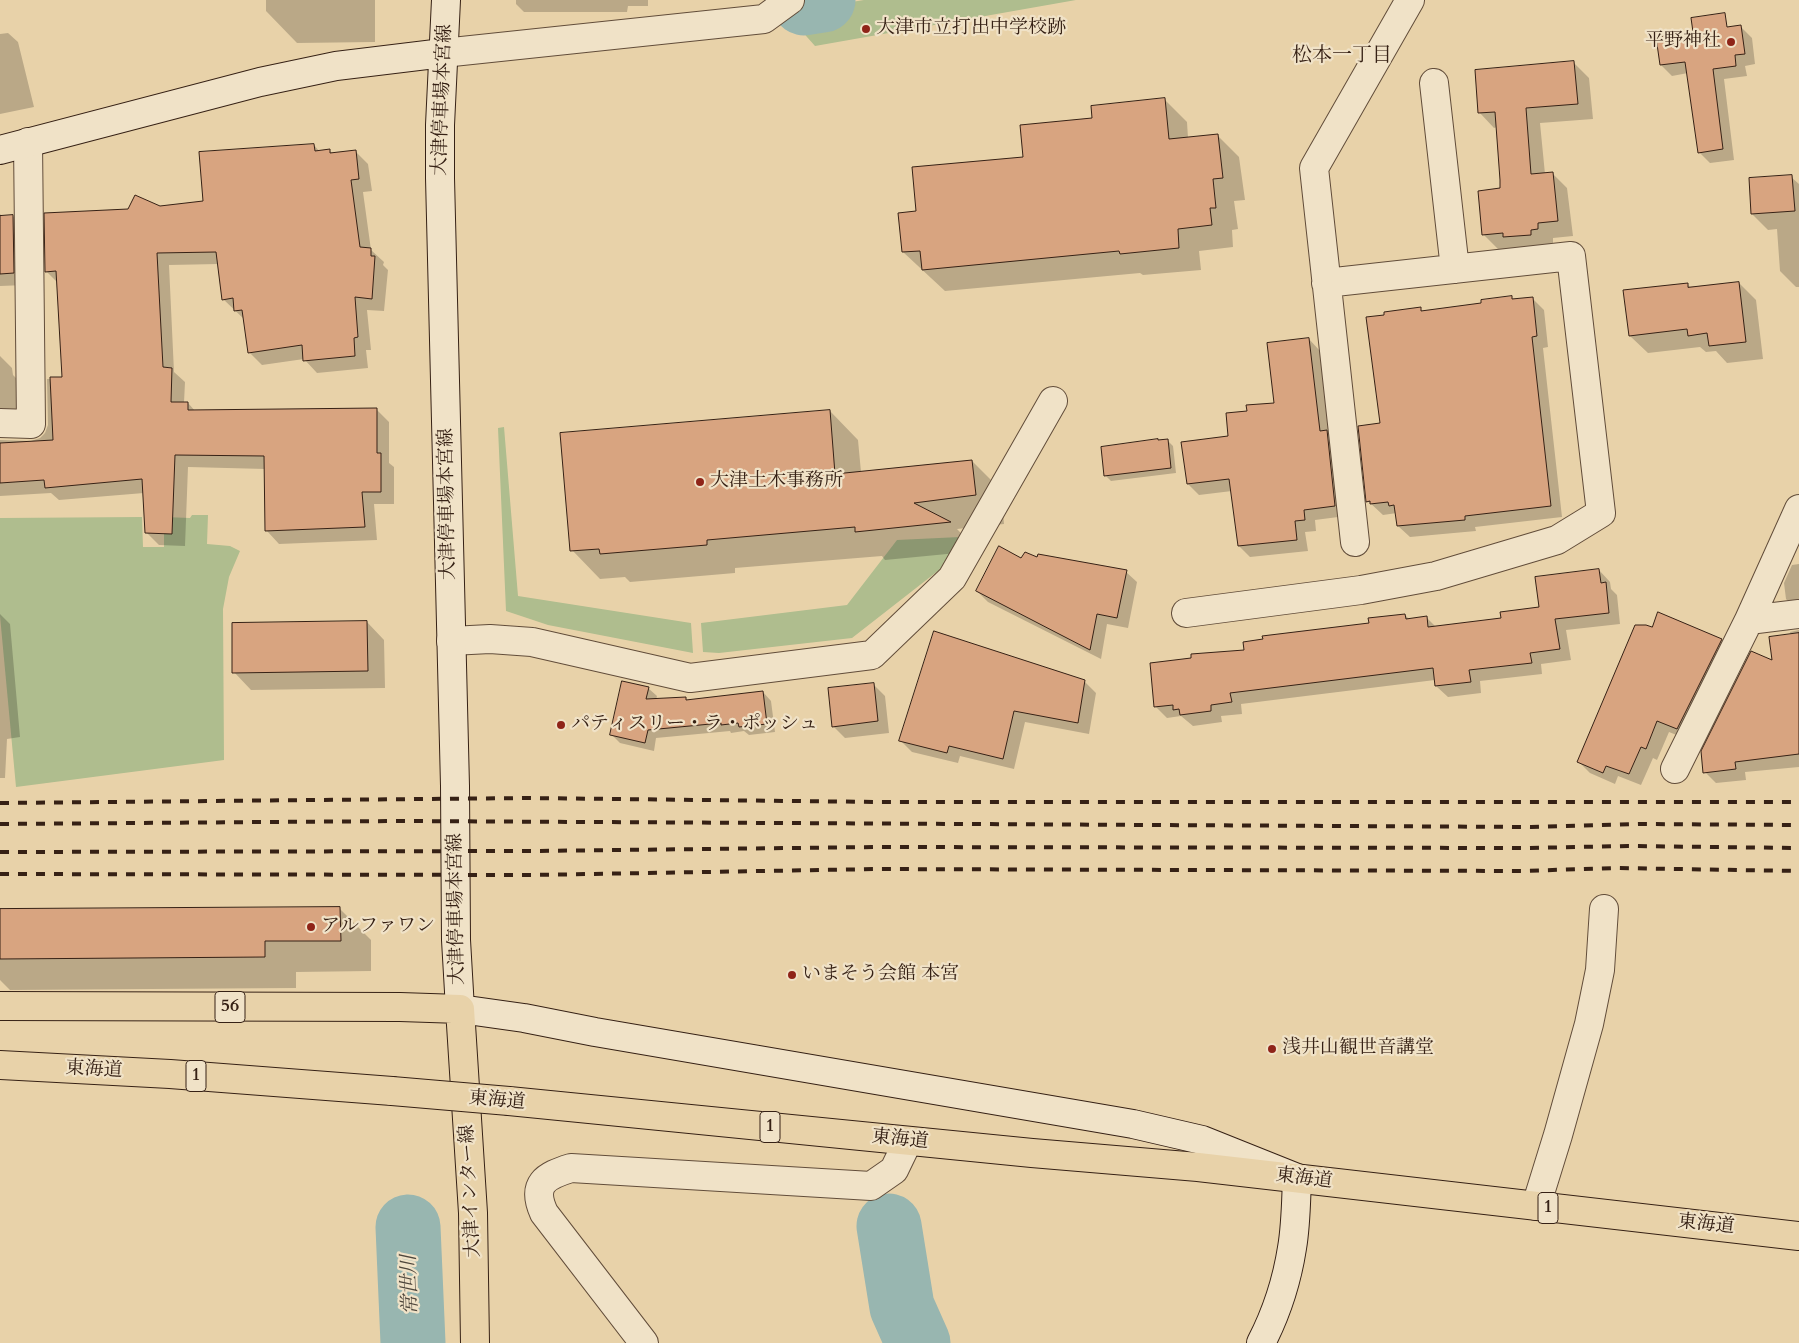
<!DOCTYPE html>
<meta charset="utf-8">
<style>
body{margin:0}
canvas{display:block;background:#e8d2a9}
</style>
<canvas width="1799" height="1343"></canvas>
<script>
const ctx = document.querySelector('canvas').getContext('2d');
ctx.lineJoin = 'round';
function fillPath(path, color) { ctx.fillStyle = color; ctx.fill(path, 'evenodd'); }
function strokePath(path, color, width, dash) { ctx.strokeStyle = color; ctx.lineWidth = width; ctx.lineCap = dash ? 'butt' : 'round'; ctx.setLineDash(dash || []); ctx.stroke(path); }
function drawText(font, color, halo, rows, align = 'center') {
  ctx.font = font + ' Cardo,"Noto Serif JP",serif'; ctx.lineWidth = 4.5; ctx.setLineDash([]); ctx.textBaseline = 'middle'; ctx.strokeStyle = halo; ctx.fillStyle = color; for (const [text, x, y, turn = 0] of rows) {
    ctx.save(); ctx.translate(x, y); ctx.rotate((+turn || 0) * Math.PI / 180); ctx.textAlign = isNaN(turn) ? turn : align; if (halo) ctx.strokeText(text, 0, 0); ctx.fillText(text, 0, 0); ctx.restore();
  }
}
fillPath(new Path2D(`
 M 864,0 L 1076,0 L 815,46 L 791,19 L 808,9 Z
 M 504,427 L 518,596 L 691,623 L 693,653 L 548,625 L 506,611 L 498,428 Z
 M 192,515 L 208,515 L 207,544 L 230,546 L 240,551 L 229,577 L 223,609 L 224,760 L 16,787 L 0,616 L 0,518 L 142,517 L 143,547 L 164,547 L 164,517 L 190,518 Z
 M 960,537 L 943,567 L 852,638 L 719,653 L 703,652 L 701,623 L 847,605 L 897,540 Z`), '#afbd8e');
fillPath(new Path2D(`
 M 266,0 L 375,0 L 375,42 L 297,43 L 266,11 Z
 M 516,0 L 648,0 L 648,6 L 628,6 L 627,12 L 524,12 L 516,4 Z
 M 1741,27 L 1752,38 L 1755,64 L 1745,66 L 1747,76 L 1724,79 L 1734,160 L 1710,163 L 1699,152 L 1688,73 L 1672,76 L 1661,65 Z
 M 8,33 L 18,42 L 34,107 L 0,114 L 0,34 Z
 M 1574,63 L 1589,78 L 1593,119 L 1540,123 L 1545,174 L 1552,173 L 1567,188 L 1573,236 L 1553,238 L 1553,244 L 1546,245 L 1546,249 L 1516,248 L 1499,250 L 1484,235 L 1502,189 L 1497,127 L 1494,128 L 1479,112 Z
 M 1165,100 L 1187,122 L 1188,138 L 1217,135 L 1239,157 L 1245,200 L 1234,201 L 1238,229 L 1232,230 L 1233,247 L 1199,251 L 1201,270 L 1143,275 L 1140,273 L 945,291 L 903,252 L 918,213 L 1024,158 L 1093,119 Z
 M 314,145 L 320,152 L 330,151 L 333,154 L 355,151 L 368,164 L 372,191 L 363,192 L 371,250 L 384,262 L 383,265 L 388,270 L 384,311 L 367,310 L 371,350 L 366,350 L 368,368 L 317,373 L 304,359 L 262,365 L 249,352 L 245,320 L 223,299 L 219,264 L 169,265 L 174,372 L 185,382 L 184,403 L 188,403 L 196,412 L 376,409 L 389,422 L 389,463 L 394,467 L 394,504 L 374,504 L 377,540 L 279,544 L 267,531 L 265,469 L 188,467 L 185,546 L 159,545 L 146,532 L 144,493 L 59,500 L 51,493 L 0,496 L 0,440 L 31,441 L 40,438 L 45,433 L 48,425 L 47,379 L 63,378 L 58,283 L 46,271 L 160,208 L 204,202 Z
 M 1791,177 L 1799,184 L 1799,287 L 1796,287 L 1780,271 L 1777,229 L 1768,230 L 1752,214 Z
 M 0,214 L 3,217 L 13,216 L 25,229 L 26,285 L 0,286 Z
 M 1739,283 L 1756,300 L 1763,359 L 1727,363 L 1716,351 L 1706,352 L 1700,347 L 1648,353 L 1630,336 L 1687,284 L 1691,288 Z
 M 1511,298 L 1514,300 L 1532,298 L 1544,310 L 1548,347 L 1543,348 L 1562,517 L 1475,527 L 1476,531 L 1410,537 L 1398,526 L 1397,513 L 1383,515 L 1368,501 L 1381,424 L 1420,308 L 1423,312 L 1482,304 Z
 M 1309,339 L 1320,351 L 1330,435 L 1346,516 L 1315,520 L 1316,531 L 1305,532 L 1308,551 L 1250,557 L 1239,546 L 1232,491 L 1199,495 L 1188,484 L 1230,437 L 1248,412 L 1275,404 Z
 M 0,356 L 12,368 L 13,375 L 17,379 L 28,420 L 0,427 Z
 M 830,411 L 858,440 L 861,472 L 972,461 L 1001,490 L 1004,524 L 957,529 L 978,551 L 885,560 L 882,556 L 735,568 L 735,573 L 630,582 L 625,577 L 600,579 L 572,550 Z
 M 1167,440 L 1173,446 L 1176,473 L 1111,481 L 1106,476 L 1159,441 Z
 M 1038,559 L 1126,572 L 1137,582 L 1128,628 L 1107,624 L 1101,659 L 988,602 L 977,591 L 1022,560 Z
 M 1799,564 L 1799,610 L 1797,611 L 1786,599 L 1784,583 L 1792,565 Z
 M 1599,570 L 1610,582 L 1611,589 L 1617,595 L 1620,624 L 1566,630 L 1571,660 L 1541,664 L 1542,674 L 1480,681 L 1481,693 L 1448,697 L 1436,686 L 1435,680 L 1241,704 L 1242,714 L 1221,716 L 1222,722 L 1193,726 L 1181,716 L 1167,718 L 1156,707 L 1245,651 L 1405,615 L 1409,619 L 1426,617 L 1436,627 L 1503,619 L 1540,608 Z
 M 0,614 L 10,624 L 20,737 L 7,739 L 5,778 L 0,778 Z
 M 367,622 L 384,640 L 385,688 L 251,690 L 234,672 Z
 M 1799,630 L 1799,767 L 1745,772 L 1746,780 L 1716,783 L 1705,772 L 1791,636 L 1790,632 Z
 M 1721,640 L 1733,652 L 1689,740 L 1669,732 L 1657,760 L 1653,758 L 1641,785 L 1618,776 L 1615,784 L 1590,773 L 1579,762 Z
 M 1084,681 L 1096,693 L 1089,734 L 1025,722 L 1014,769 L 960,756 L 958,763 L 912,752 L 901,741 Z
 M 873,684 L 885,696 L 889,733 L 845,738 L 833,726 Z
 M 648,688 L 657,696 L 656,700 L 685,699 L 688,701 L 763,692 L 771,701 L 775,732 L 749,735 L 744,731 L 731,733 L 730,731 L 656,738 L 654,751 L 620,743 L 612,735 Z
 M 340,909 L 371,940 L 371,971 L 296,972 L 296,988 L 10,990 L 0,980 L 0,911 Z`), '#0003');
strokePath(new Path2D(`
 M 804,3 L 823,0
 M 889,1226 L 902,1307 L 918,1343
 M 408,1227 L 413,1343`), '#98b6b0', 65);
const building = new Path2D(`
 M 1725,13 L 1727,27 L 1741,25 L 1745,54 L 1735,55 L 1736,66 L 1713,69 L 1723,149 L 1698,153 L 1685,62 L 1660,65 L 1656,37 L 1693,32 L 1691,18 Z
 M 1574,61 L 1578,104 L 1526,108 L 1531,174 L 1553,172 L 1558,221 L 1538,223 L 1538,229 L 1531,230 L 1531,235 L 1503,237 L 1503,233 L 1482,235 L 1478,191 L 1500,188 L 1500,180 L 1495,112 L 1478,113 L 1475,70 Z
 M 1165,98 L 1169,139 L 1218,134 L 1223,178 L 1213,179 L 1216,208 L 1210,208 L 1212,225 L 1178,229 L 1179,248 L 1120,254 L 1119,251 L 922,270 L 920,251 L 902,252 L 898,213 L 916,211 L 912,167 L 1023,157 L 1020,125 L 1092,118 L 1091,106 Z
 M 314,144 L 315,151 L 330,149 L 330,153 L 356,150 L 359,179 L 351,180 L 360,247 L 371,248 L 371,256 L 375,256 L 372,299 L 355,297 L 358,337 L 354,338 L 355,356 L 303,361 L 302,345 L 248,353 L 242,310 L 234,311 L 233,298 L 222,300 L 216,252 L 157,253 L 163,367 L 172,368 L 171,402 L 188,402 L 188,410 L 377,408 L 377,453 L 381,453 L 381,492 L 362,492 L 365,527 L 265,531 L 264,456 L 175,455 L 172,534 L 145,533 L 142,479 L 45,488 L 44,480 L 0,483 L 0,443 L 53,440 L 50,377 L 62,377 L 56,271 L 45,272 L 44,213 L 128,209 L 135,195 L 160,206 L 203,201 L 199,152 Z
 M 1792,175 L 1795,211 L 1751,214 L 1749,178 Z
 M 13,215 L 14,273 L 0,274 L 0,216 Z
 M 1739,282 L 1746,342 L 1709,346 L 1707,333 L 1688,336 L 1687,329 L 1629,336 L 1623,290 L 1688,283 L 1688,287 Z
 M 1512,296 L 1512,299 L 1533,297 L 1537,336 L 1532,337 L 1551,506 L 1465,516 L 1465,520 L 1397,526 L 1394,505 L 1389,506 L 1388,502 L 1370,504 L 1370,501 L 1366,502 L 1358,426 L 1380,423 L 1366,317 L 1384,315 L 1384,312 L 1421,307 L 1421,311 L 1481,303 L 1481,300 Z
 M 1309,338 L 1320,431 L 1327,430 L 1335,506 L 1304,510 L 1305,520 L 1295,521 L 1297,540 L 1238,546 L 1229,479 L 1187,484 L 1181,442 L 1228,436 L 1226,413 L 1247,411 L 1246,405 L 1274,403 L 1267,343 Z
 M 830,410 L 835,474 L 972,460 L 976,495 L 914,503 L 951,522 L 855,532 L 855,527 L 707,540 L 707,545 L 600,554 L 599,549 L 570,551 L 560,433 Z
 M 1158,439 L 1158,440 L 1168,439 L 1171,468 L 1104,476 L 1101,447 Z
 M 999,546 L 1021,558 L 1025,552 L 1037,557 L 1038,554 L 1127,570 L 1117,618 L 1097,614 L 1090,650 L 976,591 Z
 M 1599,569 L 1601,583 L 1606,582 L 1609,613 L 1555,619 L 1560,649 L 1530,653 L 1532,663 L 1469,670 L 1471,682 L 1435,686 L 1433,668 L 1230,693 L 1232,702 L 1211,705 L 1211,711 L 1180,715 L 1179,709 L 1173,710 L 1173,705 L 1154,707 L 1150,663 L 1191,658 L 1191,654 L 1244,650 L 1243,642 L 1263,639 L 1262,636 L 1369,623 L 1368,618 L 1405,614 L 1406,619 L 1427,616 L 1428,627 L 1501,618 L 1500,612 L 1539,607 L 1535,577 Z
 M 1658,612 L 1722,639 L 1677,729 L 1657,721 L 1646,749 L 1641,747 L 1629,774 L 1606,766 L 1603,773 L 1577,762 L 1635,625 L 1646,625 L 1652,627 Z
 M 367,621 L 368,671 L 232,673 L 232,623 Z
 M 934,631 L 1085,680 L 1078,723 L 1014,711 L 1003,759 L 949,746 L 947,753 L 899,741 Z
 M 1799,633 L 1799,754 L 1735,762 L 1736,769 L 1703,773 L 1701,751 L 1751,651 L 1772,660 L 1769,637 Z
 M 622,681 L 649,687 L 646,699 L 686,697 L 686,700 L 763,691 L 767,724 L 739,727 L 738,723 L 721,725 L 721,723 L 648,730 L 645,743 L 610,735 Z
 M 874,683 L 878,721 L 832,727 L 828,688 Z
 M 340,907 L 341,941 L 265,941 L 265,957 L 0,959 L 0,909 Z`);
fillPath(building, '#d8a480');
strokePath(building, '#362115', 1);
const street = new Path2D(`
 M 443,53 L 764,19 L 790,0
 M 1434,83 L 1455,269
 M 0,423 L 31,424 L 28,142
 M 1355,542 L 1314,168 L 1410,0
 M 1186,613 L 1361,590 L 1436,576 L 1557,540 L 1601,513 L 1571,256 L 1326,283
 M 1749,620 L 1799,614
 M 451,641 L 490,639 L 532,642 L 690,678 L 872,655 L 952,578 L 1053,401
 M 1675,769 L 1749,620 L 1799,509
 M 1536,1206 L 1558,1135 L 1589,1024 L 1600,970 L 1604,909
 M 644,1343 L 544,1213 C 531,1184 545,1176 571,1168 L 871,1186 L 894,1170 L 908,1141`);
const secondary = new Path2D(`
 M 446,0 L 440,125 L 440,178 L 455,786 L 456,940 L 460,1009 L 524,1018 L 595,1032 L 1133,1124 L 1202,1140 L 1297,1178 C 1296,1201 1296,1225 1292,1248 C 1287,1280 1276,1314 1261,1343
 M 0,150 L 260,82 L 336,66 L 443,53`);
const primary = new Path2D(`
 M 0,1006 L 400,1007 L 460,1009 L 473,1213 L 475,1343`);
const highway = new Path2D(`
 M 0,1065 L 170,1074 L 392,1091
 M 509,1101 L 1032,1153 L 1198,1167 L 1799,1236`);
strokePath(street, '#624d3a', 30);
strokePath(secondary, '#362115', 30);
strokePath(primary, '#362115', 30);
strokePath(highway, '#362115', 30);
strokePath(street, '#f0e2c7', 28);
strokePath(secondary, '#f0e2c7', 28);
strokePath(primary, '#e8d2a9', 28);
strokePath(highway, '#e8d2a9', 28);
strokePath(new Path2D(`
 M 0,803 L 528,798 L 879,802 L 1799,802
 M 0,824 L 402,821 L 1531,827 L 1640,824 L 1799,825
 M 0,852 L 531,851 L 877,847 L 1526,848 L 1628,846 L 1799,848
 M 0,874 L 532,875 L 877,869 L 1521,871 L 1615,868 L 1799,871`), '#362115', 4, [9, 9]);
const highwayBridge = new Path2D(`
 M 392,1091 L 509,1101`);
strokePath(highwayBridge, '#362115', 30, []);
strokePath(highwayBridge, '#e8d2a9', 28);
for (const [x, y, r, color] of [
 [866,29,5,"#8f2418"],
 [1731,42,5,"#8f2418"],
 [700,482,5,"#8f2418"],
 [561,725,5,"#8f2418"],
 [311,927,5,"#8f2418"],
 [792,975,5,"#8f2418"],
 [1272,1049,5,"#8f2418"]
]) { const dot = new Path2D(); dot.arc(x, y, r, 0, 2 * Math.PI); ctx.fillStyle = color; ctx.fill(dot); strokePath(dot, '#f0e2c7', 2); }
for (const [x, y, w] of [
 [230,1007,30],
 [196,1076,20],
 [770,1127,20],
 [1548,1208,20]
]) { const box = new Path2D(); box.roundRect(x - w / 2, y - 15.5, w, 31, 4); ctx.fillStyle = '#f0e2c7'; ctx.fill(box); strokePath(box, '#362115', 1); }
drawText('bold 18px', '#362115', null, [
 ["56",230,1007],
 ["1",196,1076],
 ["1",770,1127],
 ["1",1548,1208]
]);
drawText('19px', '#362115', '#f0e2c7', [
 ["大津市立打出中学校跡",876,29],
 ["平野神社",1721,42,"right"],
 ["大津土木事務所",710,482],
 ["パティスリー・ラ・ポッシュ",571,725],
 ["アルファワン",321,927],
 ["いまそう会館 本宮",802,975],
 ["浅井山観世音講堂",1282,1049]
], 'left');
drawText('19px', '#362115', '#f0e2c7', [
 ["大津停車場本宮線",443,100,-88],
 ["大津停車場本宮線",448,504,-91],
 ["大津停車場本宮線",457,909,-91],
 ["東海道",94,1070,3],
 ["東海道",497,1101,5],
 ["東海道",900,1140,6],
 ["東海道",1304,1179,7],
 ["大津インター線",471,1191,-93],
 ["東海道",1706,1225,6]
]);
drawText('20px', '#362115', '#f0e2c7', [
 ["松本一丁目",1342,56]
]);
drawText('italic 20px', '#4e463c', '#f0e2c7', [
 ["常世川",411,1285,-92]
]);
</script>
